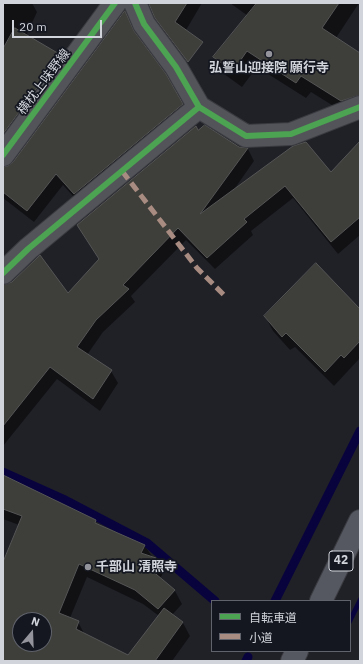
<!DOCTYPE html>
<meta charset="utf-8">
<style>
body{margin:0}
#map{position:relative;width:363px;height:664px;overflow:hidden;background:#202127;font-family:"IBM Plex Sans","Noto Sans JP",sans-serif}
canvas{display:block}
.frame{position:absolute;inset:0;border:4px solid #d2d4db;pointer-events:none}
.legend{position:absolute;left:211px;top:600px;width:140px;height:52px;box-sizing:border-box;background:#141720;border:1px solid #60636b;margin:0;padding:5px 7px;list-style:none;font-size:12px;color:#d2d4db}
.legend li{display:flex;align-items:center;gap:8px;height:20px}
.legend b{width:20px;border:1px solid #60636b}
.north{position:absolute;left:12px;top:612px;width:40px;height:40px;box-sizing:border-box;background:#141720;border:1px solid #60636b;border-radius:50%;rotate:19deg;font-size:11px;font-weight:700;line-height:16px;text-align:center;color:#d2d4db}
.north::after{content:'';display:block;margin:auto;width:14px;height:18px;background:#94959c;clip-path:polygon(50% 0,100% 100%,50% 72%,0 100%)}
.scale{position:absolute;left:12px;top:20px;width:90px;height:18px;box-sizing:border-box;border:2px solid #d2d4db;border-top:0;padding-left:5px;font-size:12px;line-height:14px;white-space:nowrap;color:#d2d4db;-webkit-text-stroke:3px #141720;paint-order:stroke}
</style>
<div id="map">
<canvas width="363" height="664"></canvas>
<div class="frame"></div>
<ul class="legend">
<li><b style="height:5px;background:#4ca352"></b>自転車道</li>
<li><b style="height:5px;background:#a88b81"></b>小道</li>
</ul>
<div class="north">N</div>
<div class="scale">20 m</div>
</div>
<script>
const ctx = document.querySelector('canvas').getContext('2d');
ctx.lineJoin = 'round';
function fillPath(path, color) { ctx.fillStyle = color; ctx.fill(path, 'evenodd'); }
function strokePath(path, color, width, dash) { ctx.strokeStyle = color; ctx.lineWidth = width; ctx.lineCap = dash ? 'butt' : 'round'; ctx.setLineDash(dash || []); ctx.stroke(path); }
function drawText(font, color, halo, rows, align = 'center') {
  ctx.font = font + ' "IBM Plex Sans","Noto Sans JP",sans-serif'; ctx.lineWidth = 3.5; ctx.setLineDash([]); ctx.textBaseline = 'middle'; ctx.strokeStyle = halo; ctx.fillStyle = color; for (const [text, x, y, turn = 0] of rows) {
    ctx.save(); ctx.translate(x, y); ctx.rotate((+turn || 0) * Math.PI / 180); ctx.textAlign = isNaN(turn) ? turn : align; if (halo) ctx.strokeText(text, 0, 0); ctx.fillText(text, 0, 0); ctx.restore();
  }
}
fillPath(new Path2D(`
 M 360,595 L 360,606 L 350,626 L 350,615 Z`), '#08033d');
fillPath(new Path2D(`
 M 3,3 L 32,3 L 37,12 L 26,36 L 60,56 L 67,68 L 3,155 Z
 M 110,3 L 202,3 L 176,47 L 164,31 L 151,6 L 145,3 Z
 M 230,3 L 359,3 L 336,38 L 360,54 L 360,84 L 335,74 L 360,95 L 360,114 L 351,117 L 311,92 L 306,98 L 257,67 L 242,87 L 224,74 L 214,58 L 248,16 Z
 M 165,74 L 189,116 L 82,206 L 63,185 L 34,222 L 3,198 L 3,168 L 8,168 Z
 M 198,132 L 248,149 L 254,161 L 233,191 L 331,174 L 360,143 L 360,235 L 338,254 L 293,198 L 251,231 L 253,235 L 215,269 L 186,240 L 131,296 L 135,302 L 103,332 L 87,355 L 111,371 L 118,383 L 100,411 L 57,379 L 3,446 L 3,286 L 68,294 L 100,260 Z
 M 360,310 L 360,358 L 334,386 L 295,347 L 290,350 L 273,331 L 265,316 Z
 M 3,477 L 56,498 L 59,503 L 95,521 L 98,526 L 145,546 L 163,573 L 160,579 L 175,591 L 182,604 L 172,615 L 183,623 L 190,636 L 172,661 L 3,661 L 3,565 L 19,525 L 3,519 ZM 87,577 L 143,604 L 159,616 L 128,656 L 85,635 L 78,622 L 70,618 ZM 20,620 L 44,620 L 44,644 L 20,644 Z`), '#0007');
strokePath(new Path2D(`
 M 3,472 L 63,499 L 147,543 L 215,601
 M 275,601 L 360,431
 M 246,661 L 248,657`), '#08033d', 9);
const building = new Path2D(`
 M 149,3 L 187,3 L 175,22 L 203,42 L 188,62 L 155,18 Z
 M 257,3 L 339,3 L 322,28 L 360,53 L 360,95 L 341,101 L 301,76 L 296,83 L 247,51 L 233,71 L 213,57 Z
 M 125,11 L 134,31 L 166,74 L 183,104 L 74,194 L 56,174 L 27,211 L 3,192 L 3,167 L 8,166 L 13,162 Z
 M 15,28 L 61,55 L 3,134 L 3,49 Z
 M 205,125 L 239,147 L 248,148 L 200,214 L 293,146 L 306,142 L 331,172 L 360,141 L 360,217 L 331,242 L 285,186 L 244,219 L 247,222 L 207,258 L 178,228 L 123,285 L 129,289 L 96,320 L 77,347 L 112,370 L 93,399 L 50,367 L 3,426 L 3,285 L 12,282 L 40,255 L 68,293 L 99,259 L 77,225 L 196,126 L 198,130 Z
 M 316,263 L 360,309 L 360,341 L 344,358 L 341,355 L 325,372 L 286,333 L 282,337 L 264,316 Z
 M 3,475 L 96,520 L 95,523 L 145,545 L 141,553 L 156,558 L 150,569 L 175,590 L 158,609 L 135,590 L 79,564 L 59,613 L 79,621 L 76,629 L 128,655 L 164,608 L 183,622 L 155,661 L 3,661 L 3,562 L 22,516 L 3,509 ZM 20,620 L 44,620 L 44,644 L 20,644 Z`);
fillPath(building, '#3e3f3a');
strokePath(building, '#545555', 1);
const minor = new Path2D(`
 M 135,3 L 144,24 L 176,67 L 199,107 L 246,136 L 291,134 L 360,107
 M 3,155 L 115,3
 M 3,273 L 28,249 L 199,107`);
const primary = new Path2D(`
 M 321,601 L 360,521
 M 292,661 L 297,651`);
strokePath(minor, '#3a3b41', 24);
strokePath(primary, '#3a3b41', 24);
strokePath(minor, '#535459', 22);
strokePath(primary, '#565861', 22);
strokePath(new Path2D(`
 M 122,171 L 197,268 L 225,296`), '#a88b81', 5, [10, 5]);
strokePath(new Path2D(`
 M 135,3 L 144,24 L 176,67 L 199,107 L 246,136 L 291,134 L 360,107
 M 3,155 L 115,3
 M 3,273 L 28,249 L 199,107`), '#4ca352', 6);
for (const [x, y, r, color] of [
 [269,54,4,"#94959c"],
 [88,567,4,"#94959c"]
]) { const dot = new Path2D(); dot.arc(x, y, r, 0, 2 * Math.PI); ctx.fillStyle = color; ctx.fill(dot); strokePath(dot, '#141720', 1.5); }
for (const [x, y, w] of [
 [341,561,24]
]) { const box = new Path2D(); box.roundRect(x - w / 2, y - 10, w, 20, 3); ctx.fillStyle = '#141720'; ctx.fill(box); strokePath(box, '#d2d4db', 1); }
drawText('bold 12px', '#d2d4db', null, [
 ["42",341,561]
]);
drawText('bold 13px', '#d2d4db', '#141720', [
 ["弘誓山迎接院 願行寺",269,68],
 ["千部山 清照寺",96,567,"left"]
]);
drawText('13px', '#d2d4db', '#141720', [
 ["横枕上味野線",44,82,-53]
]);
</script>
